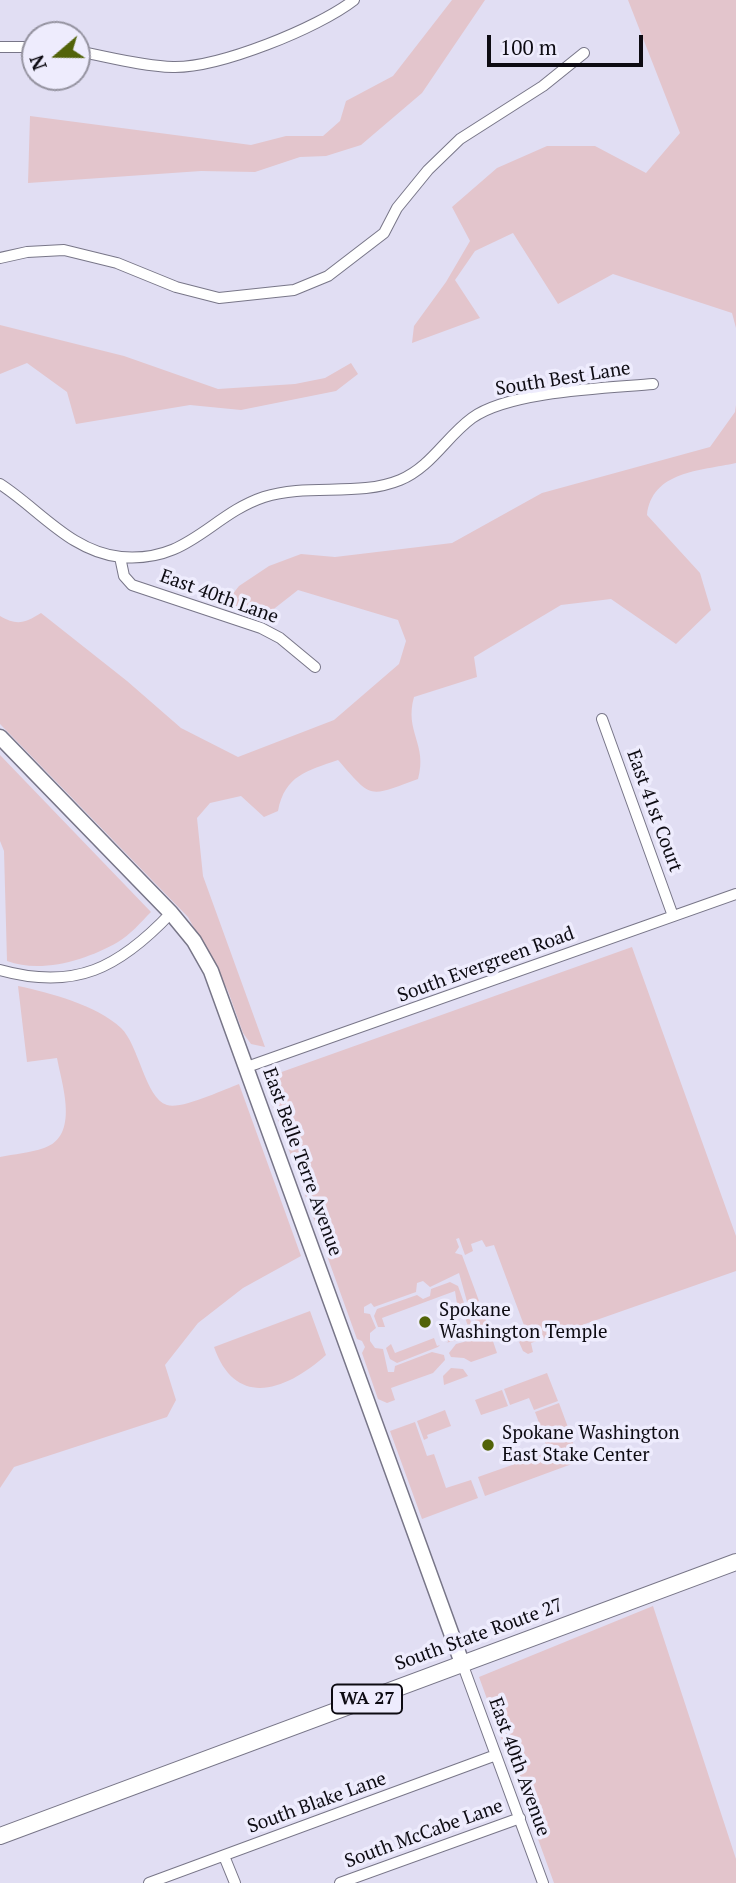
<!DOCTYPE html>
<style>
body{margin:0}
#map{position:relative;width:736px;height:1883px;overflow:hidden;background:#e1def3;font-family:"PT Serif",serif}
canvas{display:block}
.north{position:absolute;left:21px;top:21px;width:70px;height:70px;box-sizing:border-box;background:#eeecfd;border:2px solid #94929f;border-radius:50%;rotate:250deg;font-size:19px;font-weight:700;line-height:28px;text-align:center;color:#0d0b12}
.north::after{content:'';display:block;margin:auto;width:24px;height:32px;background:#526309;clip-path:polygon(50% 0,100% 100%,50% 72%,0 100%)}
.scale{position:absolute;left:487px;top:35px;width:156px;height:32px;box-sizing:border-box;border:4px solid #0d0b12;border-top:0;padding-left:9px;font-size:21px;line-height:24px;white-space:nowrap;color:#0d0b12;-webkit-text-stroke:5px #eeecfd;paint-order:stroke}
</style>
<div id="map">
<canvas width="736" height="1883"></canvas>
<div class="north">N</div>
<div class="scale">100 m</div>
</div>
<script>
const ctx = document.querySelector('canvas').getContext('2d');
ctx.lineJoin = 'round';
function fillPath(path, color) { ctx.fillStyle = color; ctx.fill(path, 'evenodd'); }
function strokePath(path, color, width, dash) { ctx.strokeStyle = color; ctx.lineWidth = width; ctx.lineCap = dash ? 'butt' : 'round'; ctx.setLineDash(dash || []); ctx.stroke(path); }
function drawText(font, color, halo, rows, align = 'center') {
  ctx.font = font + ' "PT Serif",serif'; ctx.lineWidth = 7; ctx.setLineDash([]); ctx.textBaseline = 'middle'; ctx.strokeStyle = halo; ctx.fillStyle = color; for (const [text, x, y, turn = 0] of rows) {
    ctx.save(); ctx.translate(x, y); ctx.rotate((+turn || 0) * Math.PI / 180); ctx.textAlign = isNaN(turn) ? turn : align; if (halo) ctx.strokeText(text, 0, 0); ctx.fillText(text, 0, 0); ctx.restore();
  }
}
fillPath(new Path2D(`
 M 452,0 L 485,0 L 422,93 L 361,145 L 326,156 L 300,157 L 255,172 L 201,171 L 28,183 L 30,116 L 251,145 L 286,136 L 323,136 L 340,121 L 346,101 L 393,76 Z
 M 628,0 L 736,0 L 736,328 L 732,313 L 613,274 L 558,304 L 513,233 L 475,251 L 455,280 L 480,318 L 412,343 L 414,326 L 446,282 L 470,241 L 452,207 L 497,168 L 547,146 L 595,146 L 646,173 L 680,133 Z
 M 0,325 L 124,356 L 218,389 L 295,384 L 325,378 L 351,363 L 358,374 L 336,391 L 241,410 L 190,405 L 76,424 L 67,392 L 27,363 L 0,374 Z
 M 736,405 L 736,463 C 700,471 652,471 647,515 L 700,573 L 711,610 L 676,644 L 611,599 L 561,605 L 474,657 L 477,677 L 414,697 C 404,732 428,744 418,779 C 368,797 373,800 338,760 C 307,771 285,775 278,811 L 264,817 L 241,796 L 210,803 L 197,818 L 203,876 L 265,1047 L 251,1044 L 243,1033 L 228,991 L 188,917 L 0,724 L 0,616 C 17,626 25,623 41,613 L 127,681 L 181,728 L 238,757 L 334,720 L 399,664 L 406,641 L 398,620 L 298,590 L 261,619 L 224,605 L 239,586 L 269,566 L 301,554 L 335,557 L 452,543 L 542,493 L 710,447 L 735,412 Z
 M 0,755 L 151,912 C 141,922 130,935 118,942 C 87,960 41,974 7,961 L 4,851 L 0,841 Z
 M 632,947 L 736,1236 L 736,1271 L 531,1343 L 533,1352 L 528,1354 L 523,1351 L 519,1342 L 528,1336 L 494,1245 L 486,1247 L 482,1240 L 471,1244 L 473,1251 L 465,1255 L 459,1238 L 456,1239 L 459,1247 L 455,1253 L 462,1255 L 479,1301 L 468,1305 L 459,1273 L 430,1287 L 423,1281 L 417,1283 L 416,1292 L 374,1307 L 371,1303 L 364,1307 L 364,1313 L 370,1314 L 376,1328 L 370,1333 L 370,1341 L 375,1348 L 383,1349 L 388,1372 L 394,1372 L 395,1366 L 432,1352 L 444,1355 L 445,1360 L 433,1373 L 391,1388 L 395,1400 L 387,1403 L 378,1399 L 362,1353 L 365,1347 L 362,1341 L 357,1339 L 267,1089 L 268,1080 L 276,1074 Z
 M 18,986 C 50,993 97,1005 121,1028 C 139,1045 145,1098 167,1105 C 181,1110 225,1089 239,1084 L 301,1256 L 243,1288 L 198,1323 L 165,1365 L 176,1400 L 167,1417 L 14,1467 L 0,1488 L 0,1157 C 14,1154 30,1153 44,1148 C 80,1136 62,1085 57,1058 L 27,1062 Z
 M 450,1282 L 458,1286 L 473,1328 L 470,1336 L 446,1343 L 448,1342 L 446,1334 L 468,1326 L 464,1315 L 459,1316 L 455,1291 L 382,1318 L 385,1327 L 378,1327 L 374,1316 L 377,1309 L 417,1295 L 423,1299 L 430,1296 L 431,1289 Z
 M 480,1303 L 497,1353 L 471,1362 L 464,1358 L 451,1357 L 449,1353 L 456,1344 L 483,1337 L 469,1307 Z
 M 310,1311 L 326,1355 C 287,1390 236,1410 214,1347 Z
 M 434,1338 L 437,1346 L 440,1345 L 438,1347 L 397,1363 L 390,1359 L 386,1348 L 391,1344 L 395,1353 Z
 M 451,1368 L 463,1369 L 468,1376 L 444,1385 L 443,1376 Z
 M 547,1373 L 558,1401 L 534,1410 L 529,1398 L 510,1405 L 504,1389 Z
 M 502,1390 L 508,1406 L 481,1415 L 475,1400 Z
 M 559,1403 L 569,1430 L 545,1439 L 535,1412 Z
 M 445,1410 L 451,1426 L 427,1435 L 428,1438 L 424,1440 L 417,1421 Z
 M 415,1422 L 427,1456 L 434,1454 L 446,1488 L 471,1480 L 478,1498 L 422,1519 L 390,1431 Z
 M 569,1433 L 580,1461 L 485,1496 L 478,1477 L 549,1452 L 545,1442 Z
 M 653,1606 L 736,1859 L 736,1883 L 554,1883 L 479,1677 Z`), '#e3c5cc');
const street = new Path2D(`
 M 0,47 L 35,47
 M 77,51 C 109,57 141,66 173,67 C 219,68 318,28 354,0
 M 0,258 L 27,252 L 64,250 L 117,263 L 176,287 L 219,298 L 294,290 L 328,276 L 384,233 L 397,208 L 428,170 L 460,139 L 543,86 L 584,53
 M 0,484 C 39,509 71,552 121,557 C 189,563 210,515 264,497 C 308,483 359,497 400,480 C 431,467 446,437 472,418 C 509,391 606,388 653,384
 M 120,557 L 124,576 L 132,585 L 261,628 L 280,638 L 315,667
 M 602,719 L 673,916
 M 0,970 C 75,991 119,968 171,913
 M 247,1067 L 736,894
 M 462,1663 L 543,1883
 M 224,1856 L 235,1883
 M 149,1883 L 496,1755
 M 340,1883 L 520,1818`);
const secondary = new Path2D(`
 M 0,737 L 171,913 L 194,941 L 211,971 L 462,1663`);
const primary = new Path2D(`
 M 0,1836 L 736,1562`);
strokePath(street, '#787688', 12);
strokePath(secondary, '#787688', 17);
strokePath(primary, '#787688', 18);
strokePath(street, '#fff', 10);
strokePath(secondary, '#fff', 14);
strokePath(primary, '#fff', 16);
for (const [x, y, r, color] of [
 [425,1322,7,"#526309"],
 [488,1445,7,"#526309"]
]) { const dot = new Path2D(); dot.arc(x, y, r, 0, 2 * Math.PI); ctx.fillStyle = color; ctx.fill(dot); strokePath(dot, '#eeecfd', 2.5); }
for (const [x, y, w] of [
 [367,1699,70]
]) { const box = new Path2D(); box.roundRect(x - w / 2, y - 14.5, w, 29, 5); ctx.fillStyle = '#eeecfd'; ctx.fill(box); strokePath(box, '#0d0b12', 2); }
drawText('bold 18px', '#0d0b12', null, [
 ["WA 27",367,1699]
]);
drawText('19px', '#0d0b12', '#eeecfd', [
 ["South Best Lane",563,379,-9],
 ["East 40th Lane",219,597,20],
 ["East 41st Court",654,811,70],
 ["South Evergreen Road",486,965,-20],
 ["East Belle Terre Avenue",302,1162,70],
 ["South State Route 27",479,1635,-20],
 ["East 40th Avenue",519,1767,70],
 ["South Blake Lane",317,1803,-20],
 ["South McCabe Lane",424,1834,-20]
]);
drawText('19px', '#0d0b12', '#eeecfd', [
 ["Spokane",439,1311],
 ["Washington Temple",439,1333],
 ["Spokane Washington",502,1434],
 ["East Stake Center",502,1456]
], 'left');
</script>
